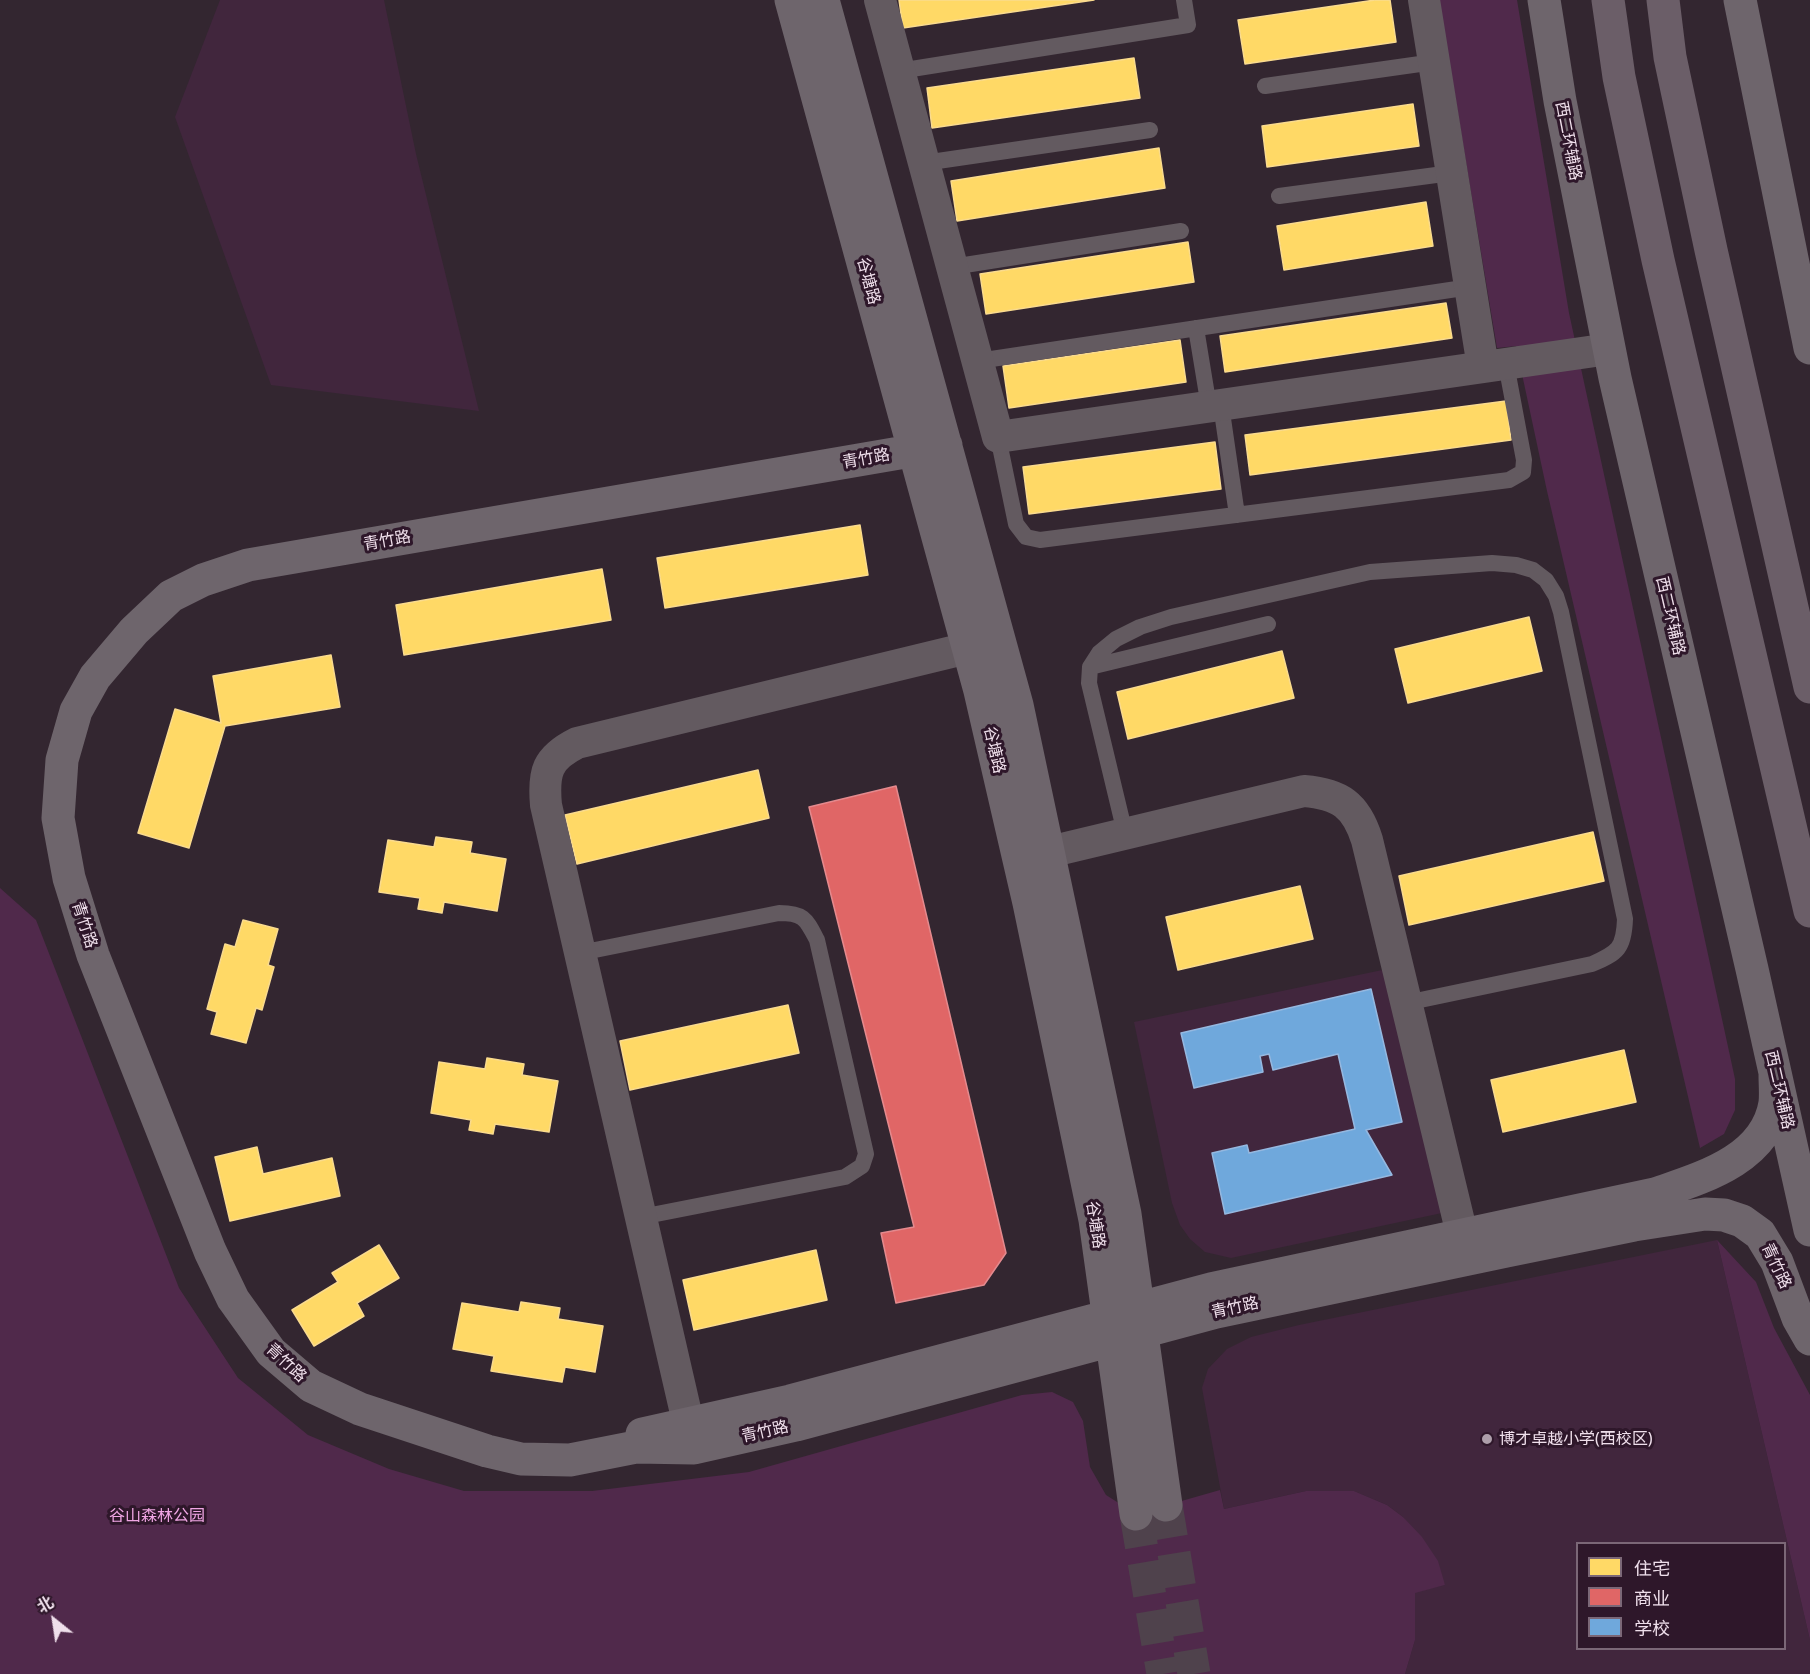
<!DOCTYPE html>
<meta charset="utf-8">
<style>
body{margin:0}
#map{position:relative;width:1810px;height:1674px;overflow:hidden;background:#332630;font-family:"Noto Sans","Noto Sans SC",sans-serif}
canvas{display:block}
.legend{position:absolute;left:1576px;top:1542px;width:210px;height:108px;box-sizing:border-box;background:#2e172a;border:2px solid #7b6777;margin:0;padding:8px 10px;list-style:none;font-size:18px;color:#efdfeb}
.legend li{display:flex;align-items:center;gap:12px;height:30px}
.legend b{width:30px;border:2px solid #7b6777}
.north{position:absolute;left:24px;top:1590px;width:60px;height:60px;-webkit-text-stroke:4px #2e172a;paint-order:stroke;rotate:330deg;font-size:16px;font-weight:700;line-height:24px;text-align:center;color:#efdfeb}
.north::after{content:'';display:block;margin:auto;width:21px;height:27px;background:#efdfeb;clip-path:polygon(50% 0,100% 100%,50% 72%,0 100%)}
</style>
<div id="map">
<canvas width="1810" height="1674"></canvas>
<ul class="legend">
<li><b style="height:16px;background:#ffd966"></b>住宅</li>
<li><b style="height:16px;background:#e06666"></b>商业</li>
<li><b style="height:16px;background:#6fa8dc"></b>学校</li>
</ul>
<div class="north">北</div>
</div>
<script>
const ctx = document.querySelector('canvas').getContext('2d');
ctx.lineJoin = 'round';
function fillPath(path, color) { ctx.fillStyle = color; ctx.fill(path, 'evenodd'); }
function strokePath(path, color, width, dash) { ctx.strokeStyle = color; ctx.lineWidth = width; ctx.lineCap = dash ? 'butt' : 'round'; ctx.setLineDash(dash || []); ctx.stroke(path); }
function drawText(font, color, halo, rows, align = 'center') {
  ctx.font = font + ' "Noto Sans","Noto Sans SC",sans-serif'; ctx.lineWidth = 6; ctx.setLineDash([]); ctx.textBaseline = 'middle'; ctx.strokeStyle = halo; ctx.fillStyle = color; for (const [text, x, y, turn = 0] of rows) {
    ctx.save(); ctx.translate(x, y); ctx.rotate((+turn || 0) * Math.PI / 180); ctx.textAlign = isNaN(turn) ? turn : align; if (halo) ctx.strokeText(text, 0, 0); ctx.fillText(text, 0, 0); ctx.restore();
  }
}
fillPath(new Path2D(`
 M 220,0 L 384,0 L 416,154 L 479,411 L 271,385 L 175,117 Z
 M 1387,969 L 1442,1213 L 1231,1258 L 1205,1252 L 1190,1239 L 1180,1225 L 1172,1203 L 1134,1022 Z
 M 1717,1240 L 1810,1640 L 1810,1674 L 1405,1674 L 1415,1640 L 1415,1592 L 1445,1585 L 1403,1517 L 1387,1505 L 1354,1491 L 1306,1491 L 1224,1509 L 1202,1388 L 1208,1369 L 1227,1349 L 1251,1337 L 1299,1325 ZM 1578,1544 L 1784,1544 L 1784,1648 L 1578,1648 Z`), '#41263d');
fillPath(new Path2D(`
 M 1439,0 L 1517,0 L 1569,313 L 1735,1079 L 1735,1110 L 1724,1134 L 1700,1148 L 1547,491 L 1516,346 L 1497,348 Z
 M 0,888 L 36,920 L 179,1288 L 238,1378 L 308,1435 L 389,1469 L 464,1491 L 592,1491 L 749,1472 L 1022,1395 L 1052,1392 L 1073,1402 L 1083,1421 L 1090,1467 L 1106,1495 L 1136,1514 L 1220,1490 L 1224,1509 L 1306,1491 L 1354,1491 L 1387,1505 L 1403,1517 L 1422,1537 L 1438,1561 L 1445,1585 L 1415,1593 L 1415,1640 L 1405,1674 L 0,1674 Z
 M 1717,1240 L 1756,1282 L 1774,1328 L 1810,1395 L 1810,1640 Z`), '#50294b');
const homes = new Path2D(`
 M 899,0 L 1094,0 L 903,28 Z
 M 1375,0 L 1390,0 L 1396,42 L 1245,64 L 1238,20 Z
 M 1134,58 L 1140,98 L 932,128 L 927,88 Z
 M 1413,104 L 1419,146 L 1267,167 L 1262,126 Z
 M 1159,148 L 1165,188 L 957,221 L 951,181 Z
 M 1426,202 L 1433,246 L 1284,270 L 1277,226 Z
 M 1188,242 L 1194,282 L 986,314 L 980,274 Z
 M 1446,303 L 1452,338 L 1225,372 L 1220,336 Z
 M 1180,340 L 1186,382 L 1009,408 L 1003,366 Z
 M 1506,401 L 1511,440 L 1250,475 L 1245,435 Z
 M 1215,442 L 1221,489 L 1029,514 L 1023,467 Z
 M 860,525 L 868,575 L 665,608 L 657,558 Z
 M 602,569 L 611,620 L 404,655 L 396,605 Z
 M 1529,617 L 1542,671 L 1408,703 L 1395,649 Z
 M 1282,651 L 1294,698 L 1128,739 L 1117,692 Z
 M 331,655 L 340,707 L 225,726 L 189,848 L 138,833 L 175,709 L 221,723 L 213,676 Z
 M 758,770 L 769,818 L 577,864 L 565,815 Z
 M 1593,832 L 1604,881 L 1409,925 L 1399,876 Z
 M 436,837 L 472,842 L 470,853 L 506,859 L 497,911 L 444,902 L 442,913 L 418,909 L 420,898 L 379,892 L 388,840 L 434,847 Z
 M 1300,886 L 1313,939 L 1178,970 L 1166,917 Z
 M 243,920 L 278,929 L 268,965 L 274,967 L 262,1010 L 256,1008 L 246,1043 L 211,1034 L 217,1012 L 207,1009 L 225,944 L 235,947 Z
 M 788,1005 L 799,1053 L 630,1090 L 620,1041 Z
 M 1624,1050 L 1636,1102 L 1503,1132 L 1491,1080 Z
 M 487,1058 L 524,1064 L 522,1075 L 558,1081 L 549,1132 L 495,1124 L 493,1134 L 469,1130 L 471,1120 L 431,1113 L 439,1062 L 485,1069 Z
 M 257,1147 L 263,1174 L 332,1158 L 340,1196 L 230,1221 L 215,1157 Z
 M 379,1245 L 399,1278 L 357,1303 L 364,1316 L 314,1346 L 292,1310 L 338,1282 L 332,1273 Z
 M 816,1250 L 827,1300 L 694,1330 L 683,1280 Z
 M 521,1302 L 560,1308 L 558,1319 L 603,1326 L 595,1372 L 565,1367 L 562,1382 L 491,1371 L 494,1356 L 453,1349 L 462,1303 L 519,1312 Z`);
fillPath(homes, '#ffd966');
strokePath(homes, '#fadb8e', 1.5);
const shops = new Path2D(`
 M 896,786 L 1006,1253 L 984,1285 L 896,1303 L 881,1233 L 914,1227 L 809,807 Z`);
fillPath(shops, '#e06666');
strokePath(shops, '#e48a8e', 1.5);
const schools = new Path2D(`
 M 1371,989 L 1402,1122 L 1366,1130 L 1392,1175 L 1225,1214 L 1212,1153 L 1247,1145 L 1249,1153 L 1355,1129 L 1338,1054 L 1273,1070 L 1269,1054 L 1260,1056 L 1263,1072 L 1194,1088 L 1181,1033 Z`);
fillPath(schools, '#6fa8dc');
strokePath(schools, '#95b8e0', 1.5);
strokePath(new Path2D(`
 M 1166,1505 L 1194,1674
 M 1136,1514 L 1163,1674`), '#4f424c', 33, [33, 16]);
strokePath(new Path2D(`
 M 899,71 L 1188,25 L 1184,0
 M 1265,86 L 1434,62
 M 924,163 L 1150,130
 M 1279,196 L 1451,173
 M 952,267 L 1181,231
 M 1196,328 L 1209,407
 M 978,361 L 1470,287
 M 1221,405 L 1237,515
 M 998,437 L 1016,524 L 1026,537 L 1040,540 L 1509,480 L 1523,472 L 1524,460 L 1506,364
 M 1090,667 L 1268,624
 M 1125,833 L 1089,683 L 1090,667 L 1099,653 L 1116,639 L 1140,627 L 1171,617 L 1370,572 L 1492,563 L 1516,565 L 1533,570 L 1546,580 L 1556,596 L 1561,612 L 1625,919 C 1624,948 1618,953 1592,964 L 1406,1003
 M 580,953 L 779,913 C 804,913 806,919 817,940 L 866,1154 L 862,1166 L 845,1177 L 641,1217`), '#635a60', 16);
strokePath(new Path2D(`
 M 880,0 L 998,437 L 1609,349
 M 1424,0 L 1483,367
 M 1049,852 L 1304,791 C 1340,794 1356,805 1367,840 L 1468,1259
 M 694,1448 L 546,805 C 543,772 547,758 577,743 L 968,648`), '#635a60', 32);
strokePath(new Path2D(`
 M 791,0 L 980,691 L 1029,903 L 1095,1220 L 1136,1514
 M 823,0 L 1017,705 L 1125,1214 L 1166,1505
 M 1544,0 L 1560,101 L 1615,378 L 1752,969 L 1810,1230
 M 1740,0 L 1810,348
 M 946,445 L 248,565 L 203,580 L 171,596 L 134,631 L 95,677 L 76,711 L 62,760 L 58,818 L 69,878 L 93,955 L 210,1251 L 233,1299 L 271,1352 L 311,1386 L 360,1409 L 487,1451 L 521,1459 L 570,1460 L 636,1447 L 694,1448 L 796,1425 L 1216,1312 L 1506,1251 L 1634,1225 L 1705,1214 L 1724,1215 L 1742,1221 L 1760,1234 L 1777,1262 L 1798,1318 L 1810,1339
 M 642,1434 L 790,1401 L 1211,1289 L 1655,1194 C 1701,1178 1766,1160 1775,1103 C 1776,1094 1775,1084 1775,1075`), '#6e656c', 33);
strokePath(new Path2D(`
 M 1608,0 L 1619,77 L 1658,260 L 1810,911
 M 1663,0 L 1670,57 L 1711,250 L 1810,687`), '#6b5e68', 33);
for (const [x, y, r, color] of [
 [1487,1439,6,"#ad9eaa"]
]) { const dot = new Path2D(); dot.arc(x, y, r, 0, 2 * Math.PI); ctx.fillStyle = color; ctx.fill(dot); strokePath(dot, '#2e172a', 2); }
drawText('16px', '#efdfeb', '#2e172a', [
 ["西二环辅路",1568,141,79],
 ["谷塘路",868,281,75],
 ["青竹路",866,459,-10],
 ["青竹路",387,541,-10],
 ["西二环辅路",1670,616,77],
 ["谷塘路",994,750,77],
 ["青竹路",84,925,72],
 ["西二环辅路",1779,1090,77],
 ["谷塘路",1095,1225,81],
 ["青竹路",1776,1266,65],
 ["青竹路",1235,1308,-12],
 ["青竹路",286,1363,43],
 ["青竹路",765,1432,-13]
]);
drawText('16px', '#efdfeb', '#2e172a', [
 ["博才卓越小学(西校区)",1499,1439]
], 'left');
drawText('16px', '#f0a6e4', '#2e172a', [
 ["谷山森林公园",157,1516]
]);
</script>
